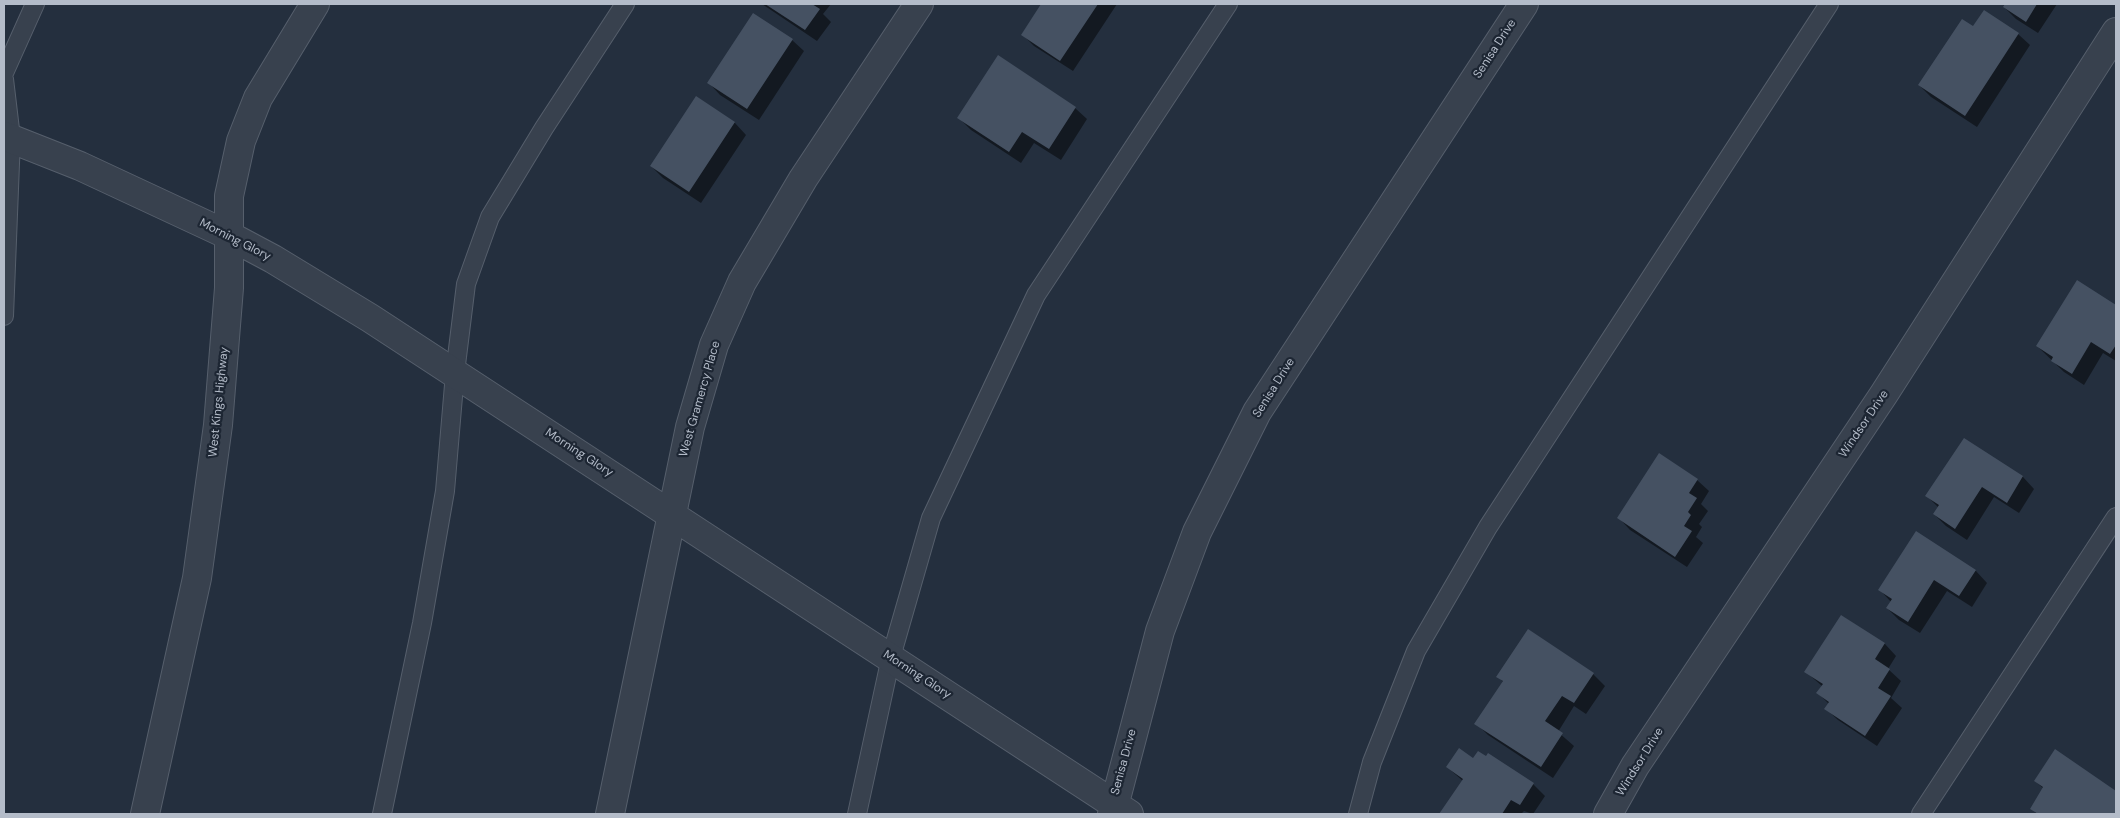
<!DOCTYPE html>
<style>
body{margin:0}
#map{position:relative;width:2120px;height:818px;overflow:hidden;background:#242f3e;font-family:"DM Sans",sans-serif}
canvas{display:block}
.frame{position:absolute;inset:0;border:5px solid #b4bcc9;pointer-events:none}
</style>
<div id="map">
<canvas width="2120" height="818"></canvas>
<div class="frame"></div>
</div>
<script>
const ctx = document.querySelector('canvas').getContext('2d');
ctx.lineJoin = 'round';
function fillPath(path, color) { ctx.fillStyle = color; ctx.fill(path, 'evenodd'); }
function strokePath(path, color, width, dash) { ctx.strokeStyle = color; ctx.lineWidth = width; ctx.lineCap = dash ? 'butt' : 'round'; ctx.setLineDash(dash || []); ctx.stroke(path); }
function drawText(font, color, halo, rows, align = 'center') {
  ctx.font = font + ' "DM Sans",sans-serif'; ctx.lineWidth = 4.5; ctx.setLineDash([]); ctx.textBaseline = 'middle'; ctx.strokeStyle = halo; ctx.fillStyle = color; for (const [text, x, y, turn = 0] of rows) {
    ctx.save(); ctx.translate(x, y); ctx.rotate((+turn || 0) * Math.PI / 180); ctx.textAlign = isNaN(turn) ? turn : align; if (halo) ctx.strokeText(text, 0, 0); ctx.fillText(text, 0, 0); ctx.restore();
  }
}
fillPath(new Path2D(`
 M 762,4 L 831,4 L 823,14 L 831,22 L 817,41 Z
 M 1042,4 L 1117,4 L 1073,71 L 1034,46 L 1022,34 Z
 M 2007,4 L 2057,4 L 2038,33 L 2016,19 L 2004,7 Z
 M 1974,28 L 2018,34 L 2030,45 L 1977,127 L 1931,97 L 1919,85 Z
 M 792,40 L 804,51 L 759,120 L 720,95 L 709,83 Z
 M 696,98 L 735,123 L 746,135 L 701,203 L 663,178 L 651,166 Z
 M 1075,108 L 1087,119 L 1061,160 L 1034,143 L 1021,163 L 971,130 L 959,118 Z
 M 2077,282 L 2116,307 L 2116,361 L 2103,353 L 2084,385 L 2064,372 L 2037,346 Z
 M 1964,439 L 2023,477 L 2034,489 L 2019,513 L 1994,497 L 1967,540 L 1946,526 L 1934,514 L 1939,508 L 1927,496 Z
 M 1697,480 L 1709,491 L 1701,504 L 1708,511 L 1699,524 L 1702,527 L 1696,537 L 1703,543 L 1687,567 L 1630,530 L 1619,518 Z
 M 1916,533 L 1976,571 L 1987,583 L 1972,607 L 1947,591 L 1920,633 L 1899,620 L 1887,608 L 1891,602 L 1880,590 Z
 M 1842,616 L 1885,644 L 1896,656 L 1888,669 L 1901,681 L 1891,698 L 1902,708 L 1877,746 L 1838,720 L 1826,709 L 1829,704 L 1818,693 L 1822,686 L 1806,672 Z
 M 1593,674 L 1605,686 L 1586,714 L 1574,706 L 1558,732 L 1574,746 L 1553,778 L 1488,735 L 1476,723 L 1503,682 L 1498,676 Z
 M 2055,751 L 2116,792 L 2116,814 L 2037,814 L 2031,809 L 2044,789 L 2035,781 Z
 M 1488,754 L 1533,784 L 1545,796 L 1533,814 L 1524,811 L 1521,814 L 1441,814 L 1463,781 L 1447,767 L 1486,758 Z`), '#0007');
fillPath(new Path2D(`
 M 765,4 L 812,4 L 820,9 L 805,30 Z
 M 1041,4 L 1098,4 L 1060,61 L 1021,35 Z
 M 2005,4 L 2037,4 L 2026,22 L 2003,7 Z
 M 1984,10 L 2019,33 L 1965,116 L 1918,85 L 1962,19 L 1973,26 Z
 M 753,13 L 793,39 L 747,109 L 707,83 Z
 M 998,55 L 1076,107 L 1049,149 L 1022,132 L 1009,152 L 957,118 Z
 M 696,96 L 735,122 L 689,192 L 650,166 Z
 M 2077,280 L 2116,305 L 2116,345 L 2110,354 L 2091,342 L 2072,374 L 2051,361 L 2053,357 L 2036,346 Z
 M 1964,438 L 2023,476 L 2007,503 L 1982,487 L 1955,529 L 1933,514 L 1939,505 L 1925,496 Z
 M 1659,453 L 1698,479 L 1689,493 L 1697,498 L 1688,512 L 1691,515 L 1684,526 L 1692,531 L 1675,557 L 1617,518 Z
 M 1916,531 L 1976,570 L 1959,596 L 1934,580 L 1908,622 L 1886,608 L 1892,599 L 1878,590 Z
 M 1841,615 L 1885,643 L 1875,659 L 1890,669 L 1878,688 L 1891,696 L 1865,736 L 1824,709 L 1829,702 L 1816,693 L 1823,684 L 1804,672 Z
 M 1528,629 L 1594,673 L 1574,703 L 1562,696 L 1545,721 L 1563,733 L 1541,767 L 1474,724 L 1503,681 L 1496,677 Z
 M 1459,748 L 1473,758 L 1478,751 L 1486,756 L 1488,753 L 1534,783 L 1520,805 L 1511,800 L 1502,814 L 1439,814 L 1463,779 L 1446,767 Z
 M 2055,749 L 2116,791 L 2116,814 L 2038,814 L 2030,809 L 2043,787 L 2034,781 Z`), '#455162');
const lane = new Path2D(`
 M 4,73 L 35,4
 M 4,79 L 11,138 L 4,316
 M 382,814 L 422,623 L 445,491 L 455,373 L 466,284 L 490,217 L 544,128 L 625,4
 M 857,814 L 891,657 L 931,518 L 1036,295 L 1228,4
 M 1358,814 L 1372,762 L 1416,651 L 1488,527 L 1829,4
 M 1921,814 L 2116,517`);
const street = new Path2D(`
 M 4,136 L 80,166 L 228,235 L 273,259 L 370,318 L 1129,814
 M 145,814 L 197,578 L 218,425 L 229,288 L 229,196 L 241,141 L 258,98 L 315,4
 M 610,814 L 690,427 L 714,345 L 742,282 L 803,179 L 919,4
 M 1112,814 L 1160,631 L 1197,532 L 1257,412 L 1524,4
 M 1608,814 L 1635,766 L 1884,394 L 2116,32`);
strokePath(lane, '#565f6c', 20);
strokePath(street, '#565f6c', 30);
strokePath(lane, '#38414e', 18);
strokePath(street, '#38414e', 28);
drawText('12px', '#b4bcc9', '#1d2633', [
 ["Senisa Drive",1495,49,-57],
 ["Morning Glory",235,240,27],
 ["Senisa Drive",1274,388,-58],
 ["West Gramercy Place",700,399,-74],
 ["West Kings Highway",219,402,-84],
 ["Windsor Drive",1864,424,-56],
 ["Morning Glory",579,453,33],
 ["Morning Glory",917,675,33],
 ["Senisa Drive",1124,762,-75],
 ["Windsor Drive",1640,762,-58]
]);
</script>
